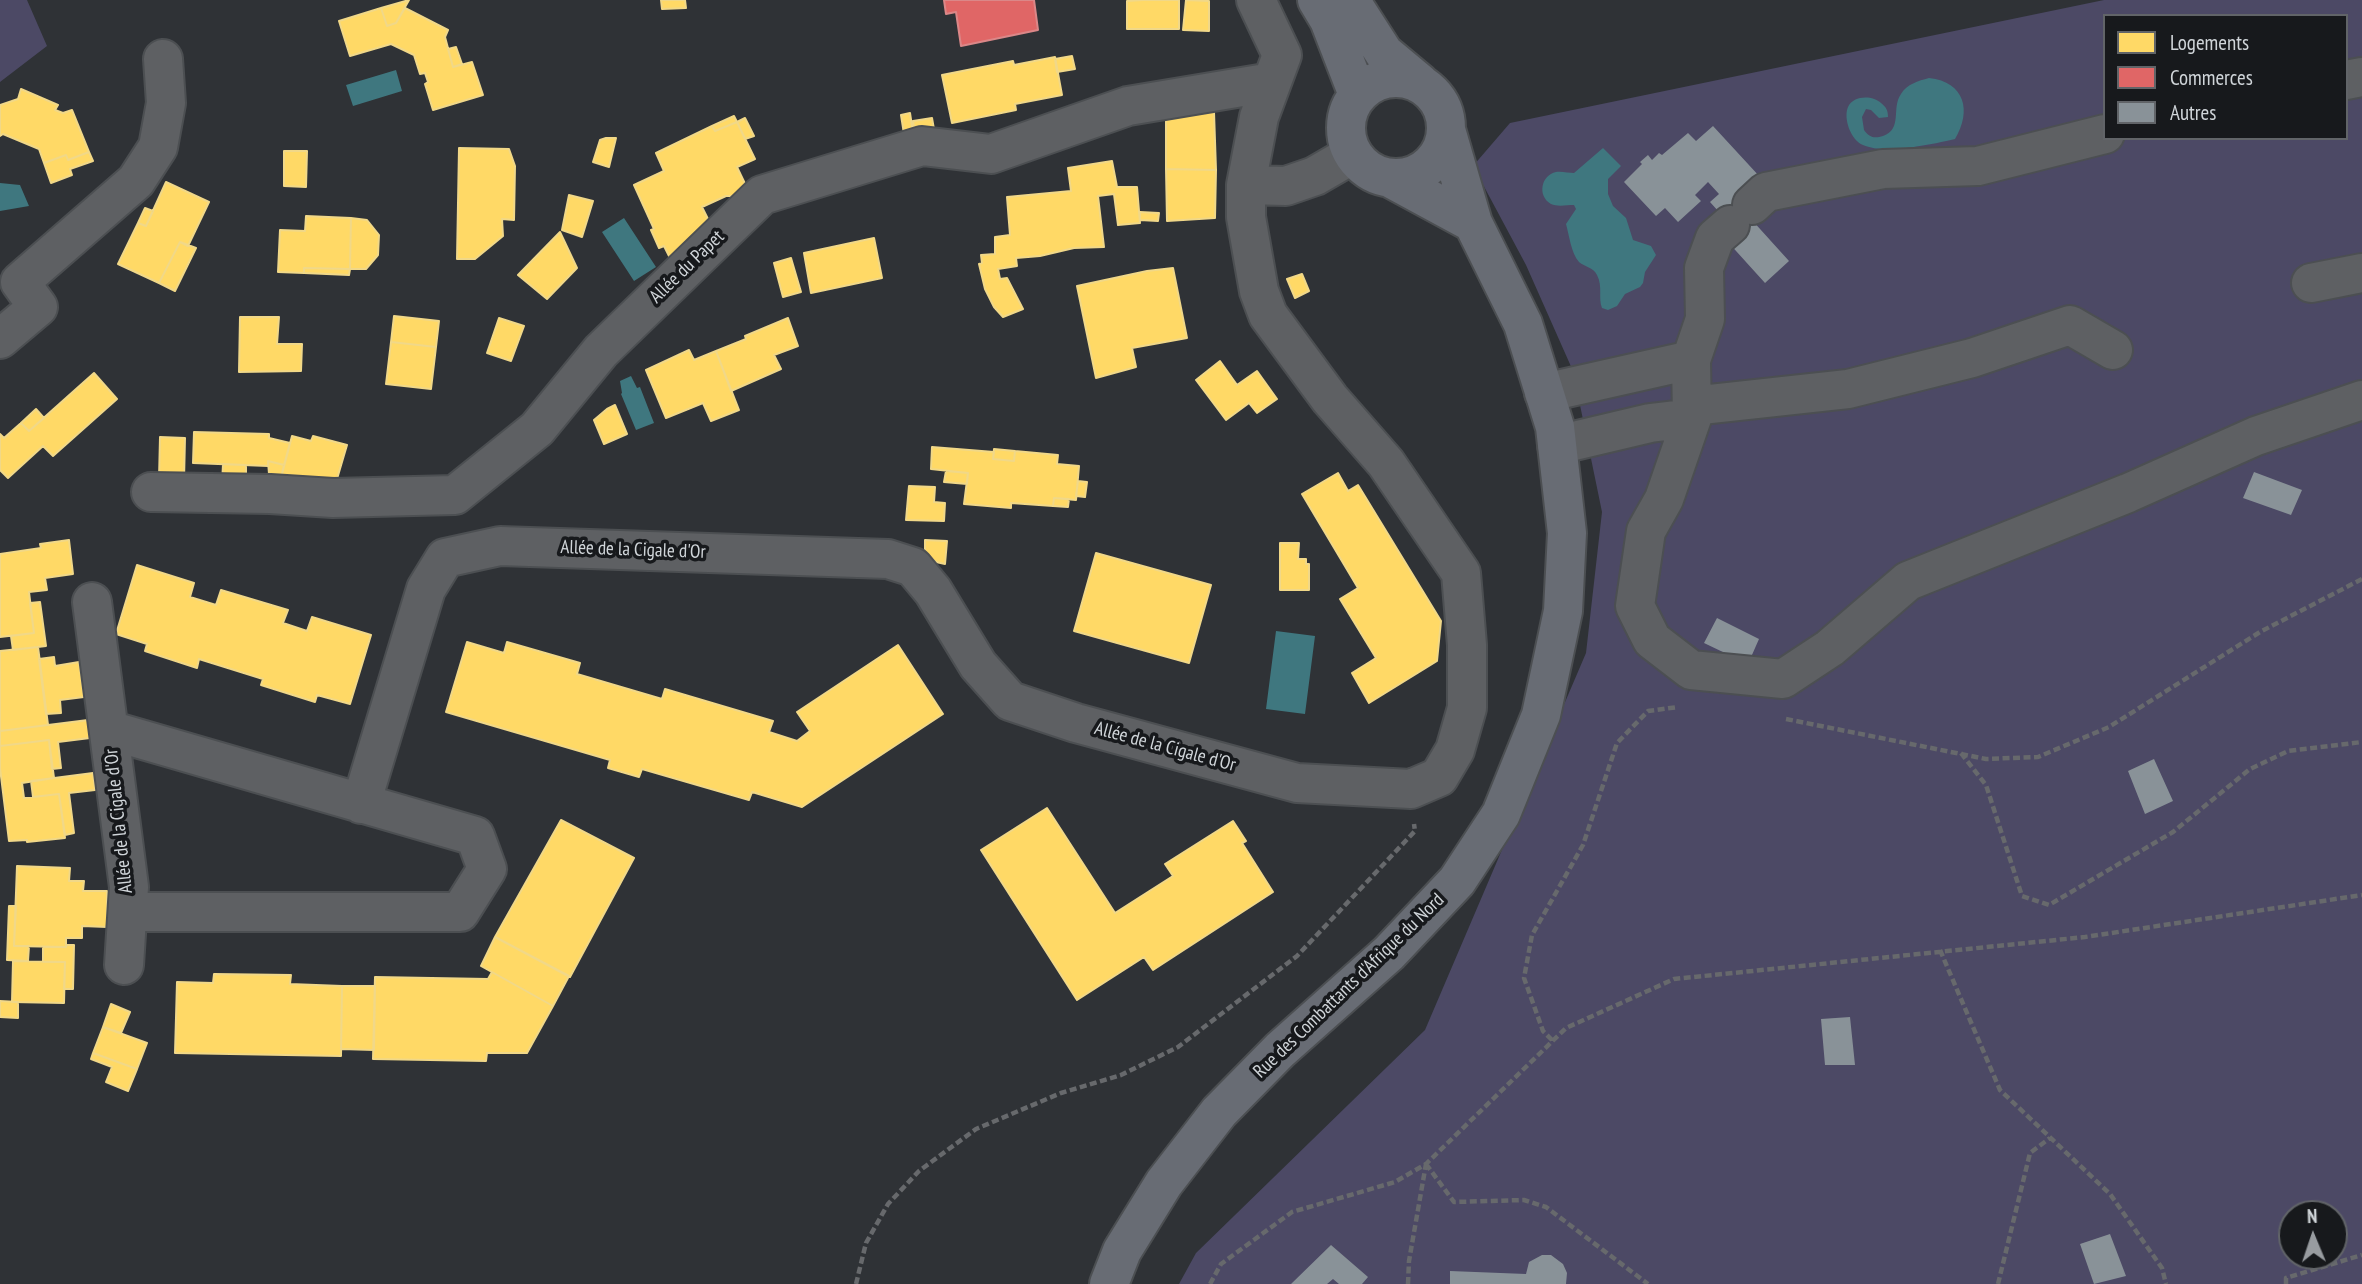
<!DOCTYPE html>
<meta charset="utf-8">
<style>
body{margin:0}
#map{position:relative;width:2362px;height:1284px;overflow:hidden;background:#2f3236;font-family:"PT Sans Narrow",sans-serif}
canvas{display:block}
.legend{position:absolute;left:2103px;top:14px;width:245px;height:126px;box-sizing:border-box;background:#17191c;border:2px solid #616468;margin:0;padding:9px 12px;list-style:none;font-size:21px;color:#d0d5d9}
.legend li{display:flex;align-items:center;gap:14px;height:35px}
.legend b{width:35px;border:2px solid #616468}
.north{position:absolute;left:2278px;top:1200px;width:70px;height:70px;box-sizing:border-box;background:#17191c;border:2px solid #616468;border-radius:50%;rotate:358deg;font-size:19px;font-weight:700;line-height:28px;text-align:center;color:#d0d5d9}
.north::after{content:'';display:block;margin:auto;width:24px;height:32px;background:#989ca0;clip-path:polygon(50% 0,100% 100%,50% 72%,0 100%)}
</style>
<div id="map">
<canvas width="2362" height="1284"></canvas>
<ul class="legend">
<li><b style="height:19px;background:#ffd966"></b>Logements</li>
<li><b style="height:19px;background:#e06666"></b>Commerces</li>
<li><b style="height:19px;background:#899298"></b>Autres</li>
</ul>
<div class="north">N</div>
</div>
<script>
const ctx = document.querySelector('canvas').getContext('2d');
ctx.lineJoin = 'round';
function fillPath(path, color) { ctx.fillStyle = color; ctx.fill(path, 'evenodd'); }
function strokePath(path, color, width, dash) { ctx.strokeStyle = color; ctx.lineWidth = width; ctx.lineCap = dash ? 'butt' : 'round'; ctx.setLineDash(dash || []); ctx.stroke(path); }
function drawText(font, color, halo, rows, align = 'center') {
  ctx.font = font + ' "PT Sans Narrow",sans-serif'; ctx.lineWidth = 7; ctx.setLineDash([]); ctx.textBaseline = 'middle'; ctx.strokeStyle = halo; ctx.fillStyle = color; for (const [text, x, y, turn = 0] of rows) {
    ctx.save(); ctx.translate(x, y); ctx.rotate((+turn || 0) * Math.PI / 180); ctx.textAlign = isNaN(turn) ? turn : align; if (halo) ctx.strokeText(text, 0, 0); ctx.fillText(text, 0, 0); ctx.restore();
  }
}
fillPath(new Path2D(`
 M 0,0 L 27,0 L 47,46 L 0,82 Z
 M 2104,0 L 2362,0 L 2362,1284 L 1179,1284 L 1196,1253 L 1425,1030 L 1586,653 L 1602,512 L 1573,371 L 1526,265 L 1473,166 L 1510,123 ZM 2105,16 L 2346,16 L 2346,138 L 2105,138 ZM 2292,1214 L 2334,1214 L 2334,1256 L 2292,1256 Z`), '#4c4965');
fillPath(new Path2D(`
 M 396,70 L 402,91 L 353,106 L 346,85 Z
 M 1929,78 C 1965,82 1972,111 1955,139 C 1933,144 1885,155 1863,145 C 1851,140 1843,119 1848,107 C 1853,95 1873,95 1881,103 C 1886,107 1888,110 1888,117 L 1879,118 L 1871,110 L 1866,109 L 1862,117 L 1864,130 C 1869,137 1874,139 1883,136 C 1903,129 1891,108 1901,94 C 1907,84 1918,81 1929,78 Z
 M 1603,148 L 1621,166 L 1608,179 L 1608,194 L 1613,206 L 1626,218 L 1633,240 L 1651,246 L 1656,255 L 1645,272 L 1643,283 L 1640,287 L 1625,294 L 1617,306 L 1608,310 L 1602,308 C 1598,298 1603,286 1597,275 C 1593,267 1585,267 1579,262 C 1571,253 1569,234 1566,224 L 1576,209 L 1574,205 C 1567,205 1557,207 1551,204 C 1537,196 1541,175 1556,172 C 1561,171 1569,173 1574,173 Z
 M 0,183 L 20,185 L 29,206 L 0,211 Z
 M 624,218 L 656,267 L 634,281 L 602,232 Z
 M 631,376 L 637,388 L 640,387 L 654,423 L 636,430 L 621,394 L 622,393 L 620,381 Z
 M 1276,631 L 1315,636 L 1305,714 L 1266,709 Z`), '#3f777f');
const homes = new Path2D(`
 M 409,0 L 396,23 L 387,26 L 381,8 Z
 M 661,0 L 685,0 L 686,8 L 662,9 Z
 M 1143,0 L 1179,0 L 1179,29 L 1127,29 L 1127,1 Z
 M 1186,0 L 1209,1 L 1209,31 L 1183,30 Z
 M 381,8 L 387,26 L 396,23 L 405,8 L 448,30 L 445,37 L 453,67 L 472,62 L 483,95 L 433,110 L 425,84 L 428,82 L 425,73 L 420,74 L 414,55 L 391,44 L 350,56 L 339,21 Z
 M 456,47 L 462,64 L 453,67 L 448,49 Z
 M 1072,56 L 1075,69 L 1057,72 L 1055,59 Z
 M 1055,57 L 1062,95 L 1015,104 L 1016,110 L 952,123 L 942,75 L 1013,61 L 1014,65 Z
 M 21,89 L 58,105 L 55,110 L 63,113 L 72,110 L 89,152 L 68,160 L 66,155 L 44,163 L 39,149 L 3,134 L 0,136 L 0,105 L 18,99 Z
 M 1214,112 L 1216,170 L 1166,169 L 1166,114 Z
 M 910,113 L 913,133 L 904,134 L 901,115 Z
 M 734,116 L 737,122 L 715,131 L 712,126 Z
 M 745,118 L 754,136 L 745,139 L 737,122 Z
 M 932,118 L 935,135 L 915,134 L 913,121 Z
 M 737,122 L 755,159 L 737,167 L 749,192 L 739,196 L 726,196 L 702,207 L 711,225 L 673,264 L 664,246 L 659,248 L 651,230 L 654,229 L 634,185 L 664,171 L 656,153 L 712,126 L 715,131 Z
 M 606,138 L 616,138 L 609,167 L 593,162 L 600,140 Z
 M 459,148 L 509,149 L 515,166 L 514,220 L 502,219 L 503,236 L 475,259 L 457,259 Z
 M 284,151 L 307,151 L 306,187 L 284,186 Z
 M 89,152 L 93,161 L 70,169 L 72,175 L 51,183 L 44,163 L 66,155 L 68,160 Z
 M 1112,161 L 1117,187 L 1137,187 L 1140,223 L 1118,225 L 1114,194 L 1098,196 L 1104,247 L 1074,248 L 1040,256 L 1016,258 L 1017,266 L 998,269 L 1000,279 L 1007,278 L 1023,309 L 1003,317 L 994,307 L 985,289 L 979,264 L 982,263 L 981,255 L 995,254 L 995,237 L 1010,235 L 1007,197 L 1071,191 L 1068,168 Z
 M 1166,169 L 1216,170 L 1215,218 L 1167,221 Z
 M 166,182 L 209,202 L 188,246 L 180,242 L 159,283 L 118,264 L 138,223 L 146,226 Z
 M 569,195 L 593,201 L 582,237 L 562,230 Z
 M 145,208 L 153,211 L 146,226 L 138,223 Z
 M 1140,212 L 1159,213 L 1158,221 L 1140,220 Z
 M 306,216 L 351,218 L 350,269 L 304,268 L 304,273 L 278,272 L 280,230 L 305,231 Z
 M 351,218 L 367,220 L 379,235 L 378,255 L 366,269 L 350,269 Z
 M 560,232 L 577,268 L 547,299 L 518,275 Z
 M 874,238 L 882,278 L 811,293 L 804,253 Z
 M 180,242 L 196,248 L 175,291 L 159,283 Z
 M 791,258 L 801,292 L 783,297 L 774,263 Z
 M 304,268 L 350,269 L 349,275 L 304,273 Z
 M 1173,268 L 1187,338 L 1132,348 L 1136,367 L 1096,378 L 1077,286 L 1147,271 Z
 M 1302,274 L 1309,291 L 1295,298 L 1287,279 Z
 M 394,316 L 439,321 L 436,347 L 391,342 Z
 M 240,317 L 279,317 L 277,344 L 302,344 L 301,371 L 239,372 Z
 M 499,318 L 524,326 L 511,361 L 487,353 Z
 M 788,318 L 798,346 L 774,355 L 781,369 L 731,391 L 716,351 L 746,339 L 745,336 Z
 M 391,342 L 436,347 L 431,389 L 386,384 Z
 M 689,350 L 694,360 L 716,351 L 739,410 L 711,421 L 703,403 L 666,418 L 646,370 Z
 M 1220,361 L 1237,385 L 1257,371 L 1277,399 L 1257,413 L 1249,403 L 1226,420 L 1196,380 Z
 M 94,373 L 117,399 L 53,456 L 43,446 L 8,478 L 0,470 L 0,434 L 4,438 L 21,423 L 29,431 Z
 M 615,405 L 627,434 L 604,444 L 594,420 L 607,409 Z
 M 36,409 L 44,418 L 29,431 L 21,423 Z
 M 194,432 L 269,434 L 269,438 L 290,443 L 284,465 L 268,461 L 268,466 L 193,463 Z
 M 292,436 L 311,441 L 313,436 L 347,445 L 332,496 L 281,478 Z
 M 160,437 L 185,438 L 184,480 L 159,479 Z
 M 932,447 L 994,452 L 993,459 L 1014,461 L 1015,451 L 1058,455 L 1057,464 L 1079,466 L 1076,500 L 1054,498 L 1053,506 L 1011,503 L 1011,508 L 964,504 L 968,473 L 931,469 Z
 M 994,449 L 1015,451 L 1014,461 L 993,459 Z
 M 268,461 L 284,465 L 281,478 L 269,474 Z
 M 223,464 L 246,465 L 246,485 L 222,484 Z
 M 946,471 L 968,473 L 967,484 L 944,482 Z
 M 1338,473 L 1348,491 L 1358,485 L 1441,621 L 1437,661 L 1369,703 L 1352,673 L 1376,658 L 1340,599 L 1358,588 L 1302,494 Z
 M 1078,481 L 1087,482 L 1085,497 L 1076,496 Z
 M 909,486 L 935,487 L 934,502 L 945,503 L 944,521 L 906,520 Z
 M 1054,498 L 1069,499 L 1068,507 L 1053,506 Z
 M 69,540 L 73,574 L 45,578 L 47,590 L 29,592 L 34,633 L 0,637 L 0,554 L 41,548 L 40,544 Z
 M 925,540 L 947,541 L 945,564 L 936,562 L 925,553 Z
 M 1280,543 L 1299,543 L 1298,559 L 1306,559 L 1306,564 L 1309,564 L 1309,590 L 1280,590 Z
 M 1096,553 L 1211,585 L 1189,663 L 1074,631 Z
 M 137,565 L 194,583 L 190,597 L 216,605 L 221,590 L 288,610 L 283,623 L 307,631 L 312,617 L 371,635 L 350,704 L 317,695 L 315,702 L 261,685 L 263,679 L 199,659 L 197,668 L 145,651 L 147,644 L 116,634 Z
 M 40,602 L 46,646 L 13,650 L 11,636 L 34,633 L 30,603 Z
 M 467,642 L 504,653 L 507,642 L 580,663 L 577,674 L 662,699 L 665,689 L 773,721 L 769,732 L 797,741 L 810,731 L 797,712 L 898,645 L 943,714 L 802,807 L 752,792 L 749,800 L 642,769 L 639,777 L 608,768 L 610,760 L 446,712 Z
 M 38,647 L 48,725 L 0,731 L 0,651 Z
 M 54,657 L 55,666 L 79,662 L 84,697 L 60,700 L 61,713 L 46,714 L 39,659 Z
 M 88,720 L 90,738 L 58,742 L 61,768 L 52,769 L 49,740 L 0,746 L 0,731 Z
 M 49,740 L 54,778 L 22,783 L 24,798 L 59,794 L 65,838 L 27,842 L 27,840 L 9,841 L 0,768 L 0,746 Z
 M 93,773 L 95,790 L 69,793 L 74,833 L 65,835 L 59,794 L 33,797 L 31,781 Z
 M 1047,808 L 1115,913 L 1173,876 L 1165,864 L 1233,821 L 1246,841 L 1242,843 L 1273,892 L 1153,970 L 1144,957 L 1077,1000 L 981,850 Z
 M 561,820 L 634,858 L 570,977 L 495,937 Z
 M 17,866 L 70,868 L 69,881 L 84,881 L 83,891 L 107,891 L 107,927 L 82,926 L 82,938 L 66,938 L 66,947 L 14,946 Z
 M 9,906 L 16,906 L 14,946 L 29,946 L 28,961 L 7,960 Z
 M 495,937 L 569,976 L 553,1006 L 481,966 Z
 M 66,945 L 74,945 L 73,989 L 64,989 L 65,962 L 43,962 L 43,947 L 66,947 Z
 M 13,961 L 65,962 L 64,1003 L 12,1002 Z
 M 492,972 L 553,1006 L 527,1053 L 487,1053 L 486,1061 L 373,1059 L 375,977 L 488,979 Z
 M 214,974 L 291,975 L 290,984 L 342,986 L 341,1056 L 175,1053 L 177,982 L 213,983 Z
 M 342,986 L 375,986 L 374,1050 L 341,1049 Z
 M 0,1001 L 18,1002 L 18,1018 L 0,1017 Z
 M 111,1004 L 130,1012 L 121,1033 L 103,1027 Z
 M 103,1027 L 147,1043 L 137,1069 L 93,1053 Z
 M 93,1053 L 137,1069 L 128,1091 L 106,1082 L 112,1067 L 91,1059 Z`);
fillPath(homes, '#ffd966');
strokePath(homes, '#f1d888', 2);
const shops = new Path2D(`
 M 944,0 L 1034,0 L 1038,30 L 961,46 L 956,12 L 946,14 Z`);
fillPath(shops, '#e06666');
strokePath(shops, '#db8788', 2);
fillPath(new Path2D(`
 M 1713,126 L 1760,177 L 1751,219 L 1789,261 L 1765,283 L 1727,241 L 1737,232 L 1710,202 L 1719,194 L 1708,182 L 1695,195 L 1701,201 L 1678,222 L 1665,208 L 1656,216 L 1624,182 L 1642,164 L 1640,162 L 1648,155 L 1652,160 L 1659,153 L 1662,155 L 1688,133 L 1696,141 Z
 M 2254,472 L 2302,490 L 2291,515 L 2243,498 Z
 M 1717,618 L 1759,639 L 1748,664 L 1704,643 Z
 M 2154,759 L 2173,801 L 2145,814 L 2128,771 Z
 M 1850,1017 L 1855,1065 L 1825,1065 L 1821,1019 Z
 M 2110,1234 L 2126,1276 L 2094,1284 L 2080,1244 Z
 M 1331,1245 L 1368,1277 L 1362,1284 L 1339,1284 L 1333,1279 L 1327,1284 L 1291,1284 Z
 M 1542,1255 L 1551,1255 L 1563,1264 L 1567,1273 L 1566,1284 L 1450,1284 L 1450,1271 L 1526,1274 L 1529,1262 Z`), '#899298');
const minor = new Path2D(`
 M 2346,80 L 2362,77
 M 1246,185 L 1286,186 L 1315,176 L 1353,154
 M 1752,205 L 1766,192 L 1883,169 L 1978,166 L 2105,134
 M 1730,225 L 1715,238 L 1704,268 L 1705,319 L 1691,360 L 1692,418 L 1664,499 L 1646,531 L 1635,606 L 1652,640 L 1691,670 L 1783,679 L 1830,648 L 1908,581 L 2128,493 L 2256,436 L 2362,400
 M 2311,283 L 2362,273
 M 0,339 L 38,307 L 20,282 L 136,181 L 158,147 L 166,103 L 163,59
 M 1544,393 L 1691,360
 M 1692,406 L 1848,389 L 1972,358 L 2070,325 L 2113,350
 M 1557,445 L 1650,423 L 1692,418
 M 151,492 L 270,494 L 333,498 L 455,495 L 537,429 L 601,351 L 762,195 L 922,146 L 991,154 L 1128,106 L 1272,82
 M 92,602 L 129,887 L 124,965
 M 109,730 L 475,836 L 487,869 L 460,912 L 128,912
 M 361,804 L 426,589 L 445,558 L 500,546 L 888,559 L 913,567 L 933,591 L 978,665 L 1010,701 L 1076,723 L 1297,783 L 1411,789 L 1439,777 L 1455,750 L 1467,708 L 1467,645 L 1461,573 L 1386,463 L 1330,399 L 1268,315 L 1259,291 L 1246,217 L 1246,185 L 1259,117 L 1282,55 L 1256,0`);
const major = new Path2D(`
 M 1317,0 L 1329,20 L 1358,95
 M 1350,0 L 1384,53 L 1420,83
 M1346 128a50 50 0 1 1 100 0a50 50 0 1 1-100 0Z
 M 1390,178 L 1473,223
 M 1109,1284 L 1122,1251 L 1164,1183 L 1219,1112 L 1280,1050 L 1389,953 L 1457,881 L 1501,814 L 1541,715 L 1563,611 L 1567,533 L 1555,427 L 1523,324 L 1473,223 L 1447,133`);
strokePath(minor, '#4c4f52', 42);
strokePath(major, '#4c4f52', 42);
strokePath(new Path2D(`
 M 1786,719 L 1986,759 L 2038,757 L 2109,727 L 2260,632 L 2362,579
 M 1961,753 L 1986,785 L 2022,896 L 2049,905 L 2173,832 L 2250,769 L 2288,751 L 2362,742
 M 1940,950 L 2000,1090 L 2110,1194 L 2162,1268 L 2166,1284
 M 1552,1040 L 1543,1031 L 1524,978 L 1532,935 L 1583,845 L 1617,743 L 1648,711 L 1678,707
 M 1426,1164 L 1454,1202 L 1524,1200 L 1546,1207 L 1648,1284
 M 856,1284 L 866,1243 L 888,1204 L 919,1171 L 976,1129 L 1061,1093 L 1121,1075 L 1178,1047 L 1297,956 L 1415,831 L 1414,824
 M 1210,1284 L 1221,1264 L 1292,1212 L 1395,1182 L 1426,1164 L 1566,1028 L 1674,979 L 2085,937 L 2362,895
 M 1408,1284 L 1409,1261 L 1426,1164
 M 1998,1284 L 2030,1153 L 2050,1138
 M 2286,1284 L 2286,1278 L 2362,1255`), '#67696c', 4.5, [7, 3.5]);
strokePath(minor, '#5e6063', 38);
strokePath(major, '#686c74', 38);
drawText('19px', '#d0d5d9', '#17191c', [
 ["Allée du Papet",687,267,-44],
 ["Allée de la Cigale d'Or",633,550,2],
 ["Allée de la Cigale d'Or",1165,747,15],
 ["Allée de la Cigale d'Or",119,821,-96],
 ["Rue des Combattants d'Afrique du Nord",1349,986,-44]
]);
</script>
